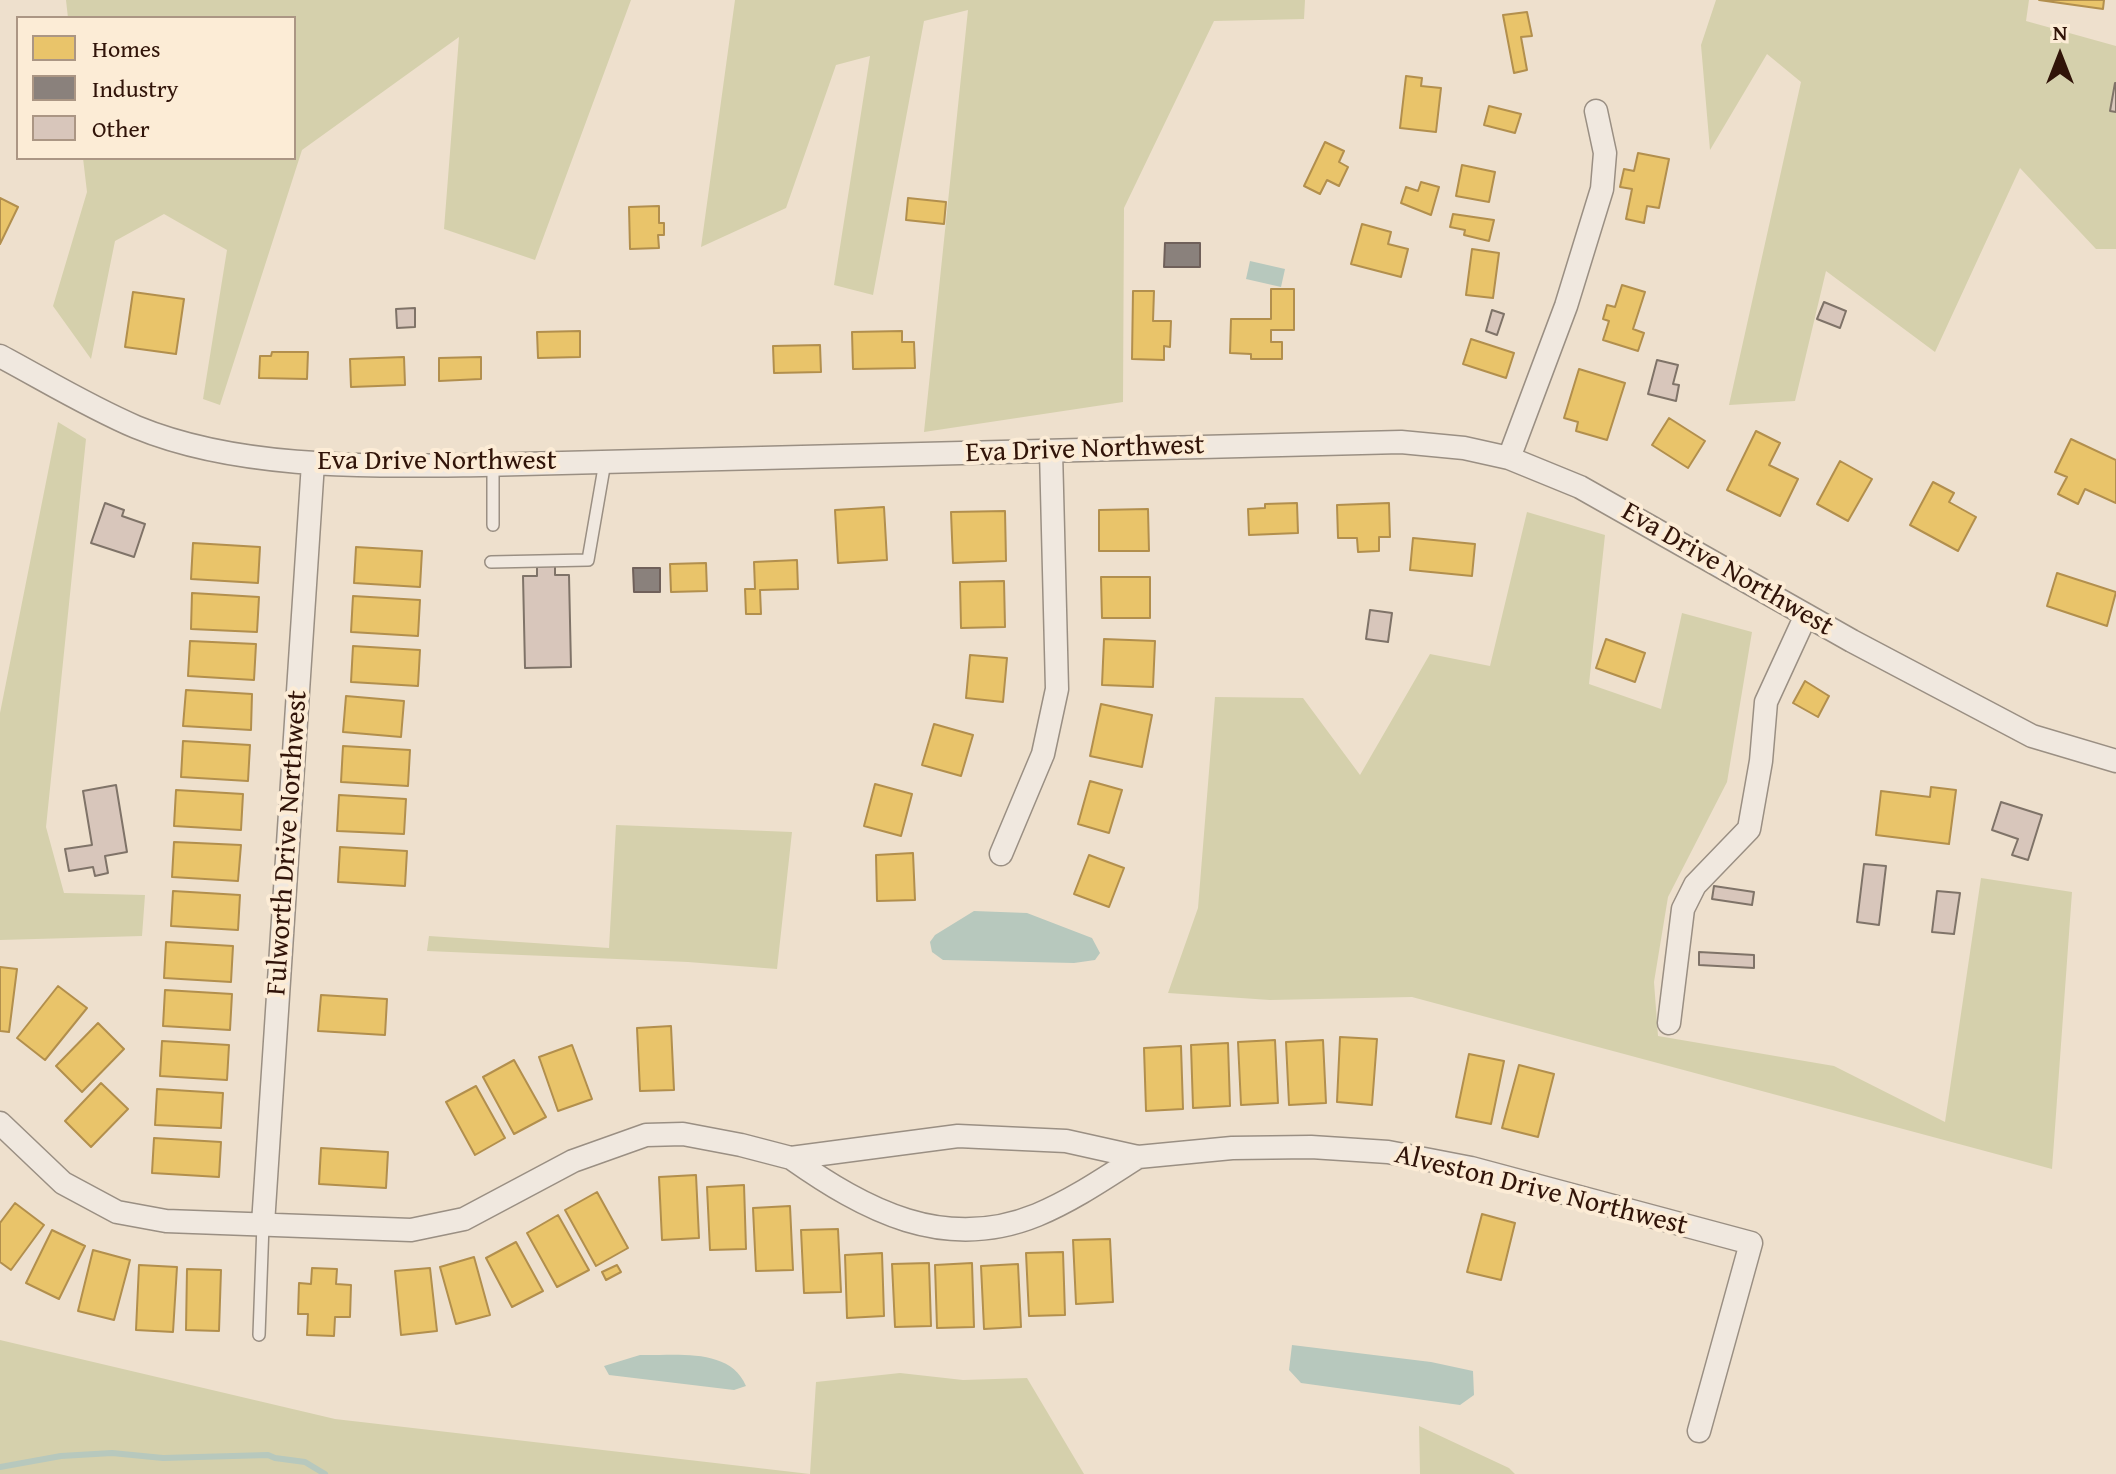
<!DOCTYPE html>
<style>
body{margin:0}
#map{position:relative;width:2116px;height:1474px;overflow:hidden;background:#eee0cd;font-family:"Gentium Book Plus",serif}
canvas{display:block}
.legend{position:absolute;left:16px;top:16px;width:280px;height:144px;box-sizing:border-box;background:#fcecd6;border:2px solid #ab9684;margin:0;padding:10px 14px;list-style:none;font-size:24px;color:#311409}
.legend li{display:flex;align-items:center;gap:16px;height:40px}
.legend b{width:40px;border:2px solid #ab9684}
.north{position:absolute;left:2020px;top:16px;width:80px;height:80px;-webkit-text-stroke:6px #fcecd6;paint-order:stroke;rotate:0deg;font-size:22px;font-weight:700;line-height:32px;text-align:center;color:#311409}
.north::after{content:'';display:block;margin:auto;width:28px;height:36px;background:#311409;clip-path:polygon(50% 0,100% 100%,50% 72%,0 100%)}
</style>
<div id="map">
<canvas width="2116" height="1474"></canvas>
<ul class="legend">
<li><b style="height:22px;background:#e9c46a"></b>Homes</li>
<li><b style="height:22px;background:#8a817c"></b>Industry</li>
<li><b style="height:22px;background:#d8c6bb"></b>Other</li>
</ul>
<div class="north">N</div>
</div>
<script>
const ctx = document.querySelector('canvas').getContext('2d');
ctx.lineJoin = 'round';
function fillPath(path, color) { ctx.fillStyle = color; ctx.fill(path, 'evenodd'); }
function strokePath(path, color, width, dash) { ctx.strokeStyle = color; ctx.lineWidth = width; ctx.lineCap = dash ? 'butt' : 'round'; ctx.setLineDash(dash || []); ctx.stroke(path); }
function drawText(font, color, halo, rows, align = 'center') {
  ctx.font = font + ' "Gentium Book Plus",serif'; ctx.lineWidth = 8; ctx.setLineDash([]); ctx.textBaseline = 'middle'; ctx.strokeStyle = halo; ctx.fillStyle = color; for (const [text, x, y, turn = 0] of rows) {
    ctx.save(); ctx.translate(x, y); ctx.rotate((+turn || 0) * Math.PI / 180); ctx.textAlign = isNaN(turn) ? turn : align; if (halo) ctx.strokeText(text, 0, 0); ctx.fillText(text, 0, 0); ctx.restore();
  }
}
fillPath(new Path2D(`
 M 66,0 L 631,0 L 535,260 L 444,229 L 459,37 L 302,150 L 220,405 L 203,399 L 227,250 L 164,214 L 115,241 L 91,359 L 53,306 L 87,192 L 83,158 L 294,158 L 294,18 L 68,18 Z
 M 735,0 L 1305,0 L 1304,19 L 1214,21 L 1124,208 L 1123,402 L 924,432 L 968,10 L 924,21 L 873,295 L 834,285 L 870,56 L 836,65 L 786,208 L 701,247 Z
 M 1716,0 L 2029,0 L 2026,21 L 2116,46 L 2116,249 L 2096,249 L 2020,168 L 1935,352 L 1826,271 L 1795,401 L 1729,405 L 1801,82 L 1767,54 L 1710,150 L 1701,45 Z
 M 58,422 L 86,439 L 46,827 L 64,893 L 145,895 L 142,936 L 0,940 L 0,713 Z
 M 1527,512 L 1605,535 L 1589,684 L 1661,709 L 1682,613 L 1752,632 L 1727,782 L 1668,897 L 1654,982 L 1658,1036 L 1834,1066 L 1945,1122 L 1981,878 L 2072,892 L 2052,1169 L 1412,997 L 1270,1000 L 1168,993 L 1198,908 L 1215,697 L 1303,698 L 1360,775 L 1430,654 L 1490,666 Z
 M 616,825 L 792,832 L 777,969 L 688,962 L 427,951 L 429,936 L 609,948 Z
 M 0,1340 L 335,1419 L 810,1474 L 816,1382 L 900,1373 L 963,1380 L 1027,1378 L 1084,1474 L 0,1474 Z
 M 1419,1426 L 1509,1468 L 1515,1474 L 1420,1474 Z`), '#d5d0ac');
fillPath(new Path2D(`
 M 1250,261 L 1285,269 L 1281,287 L 1246,279 Z
 M 974,911 L 1027,913 L 1092,938 L 1100,953 L 1095,960 L 1074,963 L 943,960 L 932,952 L 930,942 L 935,935 Z
 M 1292,1345 L 1431,1362 L 1473,1371 L 1474,1395 L 1460,1405 L 1301,1383 L 1289,1370 Z
 M 640,1355 C 675,1356 730,1347 746,1386 L 734,1390 L 609,1375 L 604,1366 Z`), '#b7c8bd');
const homes = new Path2D(`
 M 2039,0 L 2104,0 L 2103,9 Z
 M 1527,12 L 1532,36 L 1521,37 L 1527,70 L 1514,73 L 1503,15 Z
 M 1406,76 L 1422,78 L 1421,86 L 1441,88 L 1436,132 L 1400,128 Z
 M 1489,106 L 1521,114 L 1515,133 L 1484,125 Z
 M 1325,142 L 1344,151 L 1339,162 L 1348,167 L 1339,186 L 1327,180 L 1320,194 L 1304,186 Z
 M 1638,153 L 1669,159 L 1659,208 L 1647,206 L 1644,223 L 1626,219 L 1632,189 L 1620,187 L 1624,169 L 1634,171 Z
 M 1462,165 L 1495,172 L 1489,202 L 1456,196 Z
 M 1421,182 L 1439,187 L 1431,215 L 1401,203 L 1406,187 L 1418,191 Z
 M 0,198 L 18,207 L 0,244 Z
 M 908,198 L 946,202 L 944,224 L 906,220 Z
 M 659,206 L 659,223 L 664,223 L 664,235 L 658,235 L 659,248 L 630,249 L 629,207 Z
 M 1453,214 L 1494,220 L 1489,241 L 1464,235 L 1465,230 L 1450,227 Z
 M 1362,224 L 1391,232 L 1388,244 L 1408,249 L 1401,277 L 1351,264 Z
 M 1472,249 L 1499,253 L 1493,298 L 1466,295 Z
 M 1622,285 L 1645,292 L 1633,329 L 1644,333 L 1638,351 L 1603,340 L 1609,321 L 1603,319 L 1607,305 L 1615,307 Z
 M 1271,289 L 1294,289 L 1294,330 L 1271,330 L 1271,342 L 1282,342 L 1282,359 L 1251,359 L 1251,354 L 1230,353 L 1231,319 L 1271,319 Z
 M 1133,291 L 1154,291 L 1153,321 L 1171,321 L 1170,347 L 1164,346 L 1164,360 L 1132,359 Z
 M 133,292 L 184,299 L 176,354 L 125,347 Z
 M 580,331 L 580,357 L 538,358 L 537,332 Z
 M 902,331 L 902,342 L 914,342 L 915,368 L 853,369 L 852,332 Z
 M 1471,339 L 1514,353 L 1506,378 L 1463,364 Z
 M 820,345 L 821,372 L 774,373 L 773,346 Z
 M 272,352 L 308,352 L 307,379 L 259,378 L 260,356 L 271,356 Z
 M 404,357 L 405,385 L 351,387 L 350,359 Z
 M 481,357 L 481,379 L 439,381 L 439,358 Z
 M 1579,369 L 1625,383 L 1607,440 L 1576,431 L 1578,422 L 1564,418 Z
 M 1669,418 L 1705,441 L 1688,468 L 1652,445 Z
 M 1756,431 L 1780,443 L 1769,465 L 1798,479 L 1780,516 L 1727,490 Z
 M 2071,439 L 2116,460 L 2116,503 L 2085,489 L 2078,504 L 2058,494 L 2067,477 L 2055,472 Z
 M 1840,461 L 1872,479 L 1848,521 L 1817,504 Z
 M 1933,482 L 1954,493 L 1949,502 L 1976,517 L 1958,551 L 1910,525 Z
 M 1297,503 L 1298,533 L 1249,535 L 1248,509 L 1265,508 L 1265,504 Z
 M 1389,503 L 1390,537 L 1379,537 L 1379,551 L 1358,552 L 1357,538 L 1338,538 L 1337,505 Z
 M 884,507 L 887,560 L 838,563 L 835,510 Z
 M 1148,509 L 1149,551 L 1099,551 L 1099,510 Z
 M 1005,511 L 1006,561 L 953,563 L 951,512 Z
 M 1413,538 L 1475,544 L 1472,576 L 1410,570 Z
 M 193,543 L 260,547 L 258,583 L 191,579 Z
 M 356,547 L 422,551 L 420,587 L 354,583 Z
 M 797,560 L 798,589 L 760,590 L 761,614 L 746,614 L 745,589 L 755,589 L 754,562 Z
 M 706,563 L 707,591 L 671,592 L 670,564 Z
 M 2057,573 L 2116,592 L 2107,626 L 2047,606 Z
 M 1101,577 L 1150,577 L 1150,618 L 1102,618 Z
 M 1004,581 L 1005,627 L 961,628 L 960,582 Z
 M 192,593 L 259,597 L 257,632 L 191,629 Z
 M 353,596 L 420,600 L 418,636 L 351,632 Z
 M 1104,639 L 1155,641 L 1153,687 L 1102,685 Z
 M 1606,639 L 1645,653 L 1635,682 L 1596,668 Z
 M 190,641 L 256,644 L 254,680 L 188,676 Z
 M 353,646 L 420,650 L 418,686 L 351,682 Z
 M 970,655 L 1007,658 L 1003,702 L 966,698 Z
 M 1805,681 L 1829,696 L 1818,717 L 1793,703 Z
 M 186,690 L 252,694 L 251,730 L 183,726 Z
 M 346,696 L 404,701 L 401,737 L 343,732 Z
 M 1101,704 L 1152,715 L 1142,767 L 1090,756 Z
 M 934,724 L 973,735 L 961,776 L 922,765 Z
 M 183,741 L 250,745 L 248,781 L 181,777 Z
 M 343,746 L 410,750 L 408,786 L 341,782 Z
 M 1090,781 L 1122,790 L 1109,833 L 1078,824 Z
 M 875,784 L 912,794 L 901,836 L 864,826 Z
 M 1931,787 L 1956,790 L 1949,844 L 1876,835 L 1881,791 L 1930,797 Z
 M 176,790 L 243,794 L 241,830 L 174,826 Z
 M 339,795 L 406,799 L 404,834 L 337,831 Z
 M 174,842 L 241,845 L 238,881 L 172,877 Z
 M 340,847 L 407,851 L 405,886 L 338,882 Z
 M 913,853 L 915,900 L 877,901 L 876,855 Z
 M 1089,855 L 1124,868 L 1109,907 L 1074,894 Z
 M 173,891 L 240,895 L 238,930 L 171,926 Z
 M 166,942 L 233,946 L 231,982 L 164,978 Z
 M 0,967 L 17,969 L 9,1032 L 0,1031 Z
 M 58,986 L 87,1008 L 45,1060 L 17,1038 Z
 M 165,990 L 232,994 L 230,1030 L 163,1026 Z
 M 321,995 L 387,999 L 385,1035 L 318,1031 Z
 M 98,1023 L 124,1049 L 82,1092 L 56,1066 Z
 M 671,1026 L 674,1090 L 640,1091 L 637,1028 Z
 M 1340,1037 L 1377,1039 L 1372,1105 L 1337,1102 Z
 M 1275,1040 L 1278,1103 L 1241,1105 L 1238,1042 Z
 M 1323,1040 L 1326,1103 L 1289,1105 L 1286,1042 Z
 M 162,1041 L 229,1045 L 227,1080 L 160,1076 Z
 M 1228,1043 L 1230,1106 L 1193,1108 L 1191,1045 Z
 M 572,1045 L 592,1099 L 558,1111 L 539,1057 Z
 M 1181,1046 L 1183,1109 L 1146,1111 L 1144,1048 Z
 M 1469,1054 L 1504,1061 L 1491,1124 L 1456,1117 Z
 M 514,1060 L 546,1117 L 514,1134 L 483,1077 Z
 M 1519,1065 L 1554,1074 L 1538,1137 L 1502,1128 Z
 M 101,1083 L 128,1109 L 91,1147 L 65,1121 Z
 M 476,1086 L 505,1138 L 475,1155 L 446,1102 Z
 M 157,1089 L 223,1093 L 221,1128 L 155,1125 Z
 M 154,1138 L 221,1142 L 219,1177 L 152,1173 Z
 M 321,1148 L 388,1152 L 386,1188 L 319,1184 Z
 M 696,1175 L 699,1238 L 662,1240 L 659,1177 Z
 M 744,1185 L 746,1249 L 710,1250 L 707,1187 Z
 M 597,1192 L 628,1248 L 596,1266 L 565,1210 Z
 M 15,1203 L 44,1225 L 11,1270 L 0,1262 L 0,1223 Z
 M 790,1206 L 793,1270 L 756,1271 L 753,1208 Z
 M 1482,1214 L 1515,1223 L 1501,1280 L 1467,1272 Z
 M 558,1215 L 589,1270 L 557,1287 L 527,1233 Z
 M 838,1229 L 841,1292 L 804,1293 L 801,1230 Z
 M 52,1230 L 85,1246 L 59,1299 L 26,1283 Z
 M 1110,1239 L 1113,1302 L 1076,1304 L 1073,1240 Z
 M 516,1242 L 543,1291 L 512,1307 L 486,1258 Z
 M 93,1250 L 130,1260 L 114,1320 L 78,1311 Z
 M 1063,1252 L 1065,1315 L 1029,1316 L 1026,1253 Z
 M 882,1253 L 884,1316 L 847,1318 L 845,1255 Z
 M 474,1257 L 490,1315 L 456,1324 L 440,1267 Z
 M 929,1263 L 931,1326 L 895,1327 L 892,1264 Z
 M 972,1263 L 974,1327 L 937,1328 L 935,1265 Z
 M 1018,1264 L 1021,1327 L 984,1329 L 981,1266 Z
 M 139,1265 L 177,1267 L 173,1332 L 136,1330 Z
 M 617,1265 L 621,1272 L 606,1280 L 602,1272 Z
 M 312,1268 L 337,1269 L 336,1284 L 351,1285 L 350,1317 L 335,1317 L 334,1336 L 307,1335 L 308,1314 L 298,1314 L 299,1283 L 311,1284 Z
 M 430,1268 L 437,1331 L 401,1335 L 395,1271 Z
 M 187,1269 L 221,1270 L 219,1331 L 186,1330 Z`);
fillPath(homes, '#e9c46a');
strokePath(homes, '#b28f4d', 2);
const industry = new Path2D(`
 M 1165,243 L 1200,243 L 1200,267 L 1164,267 Z
 M 633,568 L 660,568 L 660,592 L 634,592 Z`);
fillPath(industry, '#8a817c');
strokePath(industry, '#6f605a', 2);
strokePath(new Path2D(`
 M 0,1467 L 61,1456 L 112,1453 L 163,1458 L 268,1455 L 275,1458 L 305,1462 L 325,1474`), '#b7c8bd', 6);
const building = new Path2D(`
 M 2115,83 L 2116,83 L 2116,112 L 2110,111 Z
 M 1824,302 L 1846,311 L 1840,328 L 1817,319 Z
 M 415,308 L 415,327 L 397,328 L 396,309 Z
 M 1492,310 L 1504,314 L 1497,335 L 1486,331 Z
 M 1657,360 L 1678,365 L 1673,384 L 1679,385 L 1676,401 L 1648,394 Z
 M 105,503 L 124,510 L 122,516 L 145,524 L 134,557 L 91,543 Z
 M 555,557 L 555,575 L 569,575 L 571,667 L 525,668 L 523,576 L 537,576 L 537,558 Z
 M 1370,610 L 1392,613 L 1388,642 L 1366,639 Z
 M 116,785 L 127,852 L 105,856 L 108,873 L 95,876 L 93,867 L 69,871 L 65,849 L 92,845 L 83,791 Z
 M 2001,802 L 2042,815 L 2028,860 L 2012,855 L 2018,839 L 1992,830 Z
 M 1864,864 L 1886,866 L 1879,925 L 1857,922 Z
 M 1714,886 L 1754,892 L 1752,905 L 1712,899 Z
 M 1937,891 L 1960,893 L 1954,934 L 1932,932 Z
 M 1699,952 L 1754,955 L 1754,968 L 1699,965 Z`);
fillPath(building, '#d8c6bb');
strokePath(building, '#7f7368', 2);
const lane = new Path2D(`
 M 493,525 L 493,464
 M 491,562 L 588,560 L 605,462
 M 259,1335 L 263,1224`);
const street = new Path2D(`
 M 0,356 C 45,380 89,407 136,427 C 240,470 371,466 482,465 L 1401,442 L 1464,448 L 1509,458 L 1580,487 L 1852,641 L 2032,736 L 2116,761
 M 1509,458 L 1566,306 L 1602,189 L 1605,153 L 1596,111
 M 1001,854 L 1043,754 L 1057,689 L 1051,451
 M 1669,1023 L 1683,909 L 1695,885 L 1749,829 L 1761,761 L 1766,702 L 1806,615
 M 0,1123 L 63,1183 L 117,1212 L 166,1221 L 411,1230 L 464,1219 L 573,1161 L 646,1135 L 683,1134 L 741,1145 L 791,1158 L 958,1136 L 1066,1141 L 1138,1157 L 1232,1148 L 1311,1147 L 1388,1152 L 1471,1168 L 1751,1243 L 1699,1431
 M 791,1158 C 865,1210 944,1253 1037,1215 C 1073,1200 1105,1178 1138,1157
 M 263,1224 L 313,463`);
strokePath(lane, '#9a8f83', 14);
strokePath(street, '#9a8f83', 25);
strokePath(lane, '#f0e8df', 11);
strokePath(street, '#f0e8df', 22);
drawText('28px', '#311409', '#fcecd6', [
 ["Eva Drive Northwest",1085,450,-2],
 ["Eva Drive Northwest",437,462],
 ["Eva Drive Northwest",1727,570,30],
 ["Fulworth Drive Northwest",288,843,-86],
 ["Alveston Drive Northwest",1541,1191,14]
]);
</script>
